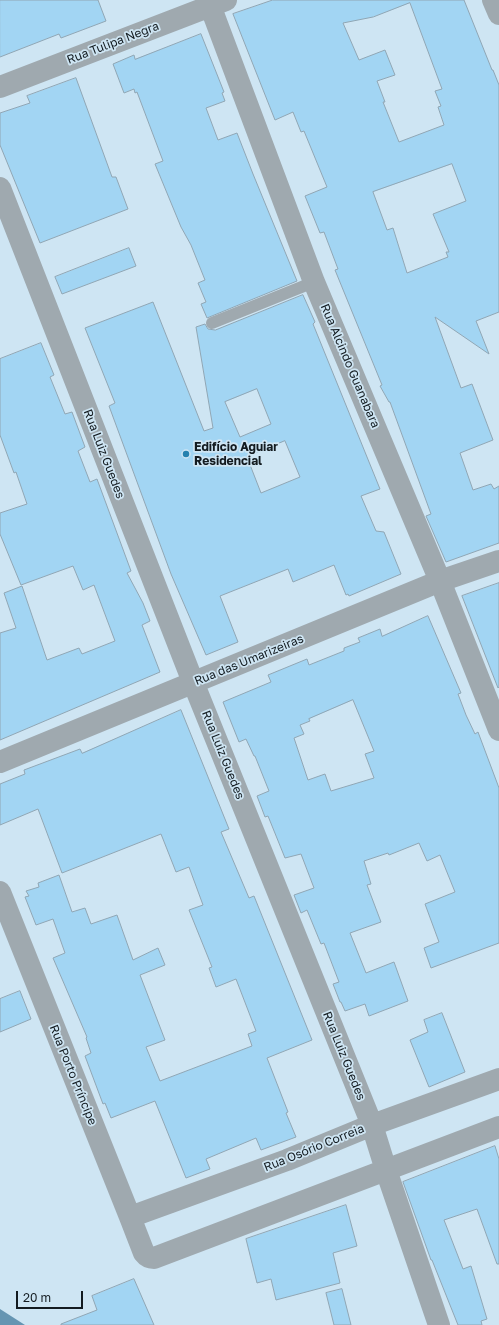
<!DOCTYPE html>
<meta charset="utf-8">
<style>
body{margin:0}
#map{position:relative;width:499px;height:1325px;overflow:hidden;background:#cee5f3;font-family:"Golos Text",sans-serif}
canvas{display:block}
.scale{position:absolute;left:16px;top:1291px;width:67px;height:18px;box-sizing:border-box;border:2px solid #131b20;border-top:0;padding-left:5px;font-size:12px;line-height:14px;white-space:nowrap;color:#131b20;-webkit-text-stroke:3px #cee5f3;paint-order:stroke}
</style>
<div id="map">
<canvas width="499" height="1325"></canvas>
<div class="scale">20 m</div>
</div>
<script>
const ctx = document.querySelector('canvas').getContext('2d');
ctx.lineJoin = 'round';
function fillPath(path, color) { ctx.fillStyle = color; ctx.fill(path, 'evenodd'); }
function strokePath(path, color, width, dash) { ctx.strokeStyle = color; ctx.lineWidth = width; ctx.lineCap = dash ? 'butt' : 'round'; ctx.setLineDash(dash || []); ctx.stroke(path); }
function drawText(font, color, halo, rows, align = 'center') {
  ctx.font = font + ' "Golos Text",sans-serif'; ctx.lineWidth = 3.5; ctx.setLineDash([]); ctx.textBaseline = 'middle'; ctx.strokeStyle = halo; ctx.fillStyle = color; for (const [text, x, y, turn = 0] of rows) {
    ctx.save(); ctx.translate(x, y); ctx.rotate((+turn || 0) * Math.PI / 180); ctx.textAlign = isNaN(turn) ? turn : align; if (halo) ctx.strokeText(text, 0, 0); ctx.fillText(text, 0, 0); ctx.restore();
  }
}
fillPath(new Path2D(`
 M 0,1309 L 25,1325 L 0,1325 Z`), '#6595b2');
const building = new Path2D(`
 M 0,0 L 98,0 L 106,21 L 61,38 L 59,34 L 0,57 Z
 M 273,0 L 464,0 L 492,70 L 493,70 L 499,85 L 499,312 L 476,321 L 489,354 L 435,317 L 461,388 L 472,384 L 493,440 L 460,453 L 473,490 L 491,484 L 494,489 L 499,486 L 499,543 L 446,562 L 426,516 L 431,514 L 390,402 L 389,402 L 380,386 L 382,385 L 335,270 L 338,269 L 324,232 L 320,233 L 305,196 L 327,187 L 304,131 L 301,132 L 293,112 L 275,120 L 233,14 ZM 410,3 L 442,89 L 435,91 L 441,106 L 438,107 L 444,125 L 399,142 L 383,102 L 385,102 L 377,81 L 395,75 L 385,50 L 359,60 L 343,23 L 373,17 ZM 452,164 L 466,201 L 433,214 L 449,252 L 446,252 L 448,257 L 407,273 L 393,228 L 387,230 L 373,192 Z
 M 201,34 L 224,92 L 222,93 L 225,101 L 206,108 L 218,140 L 237,133 L 253,174 L 297,281 L 207,318 L 201,304 L 206,302 L 198,283 L 205,280 L 191,245 L 181,227 L 155,164 L 163,161 L 137,92 L 135,93 L 134,89 L 124,93 L 113,64 L 134,55 L 135,59 Z
 M 76,78 L 112,177 L 116,177 L 128,209 L 40,243 L 0,145 L 0,113 L 30,103 L 27,96 Z
 M 129,248 L 136,266 L 62,294 L 55,277 Z
 M 303,295 L 315,322 L 313,324 L 380,489 L 361,496 L 376,531 L 384,532 L 401,574 L 349,596 L 348,594 L 346,595 L 334,565 L 293,582 L 288,569 L 220,596 L 238,642 L 206,655 L 171,574 L 109,406 L 115,403 L 85,328 L 153,302 L 204,431 L 213,428 L 196,327 L 205,324 L 208,329 L 215,330 ZM 257,389 L 271,424 L 240,437 L 225,402 ZM 285,441 L 300,477 L 261,493 L 247,457 Z
 M 41,343 L 54,375 L 50,377 L 65,414 L 72,412 L 85,447 L 78,451 L 90,482 L 97,479 L 131,571 L 127,573 L 143,603 L 150,621 L 142,625 L 160,672 L 0,740 L 0,633 L 16,628 L 4,593 L 22,586 L 47,660 L 79,648 L 82,654 L 115,641 L 94,585 L 83,590 L 73,566 L 21,585 L 0,534 L 0,513 L 27,504 L 16,472 L 14,473 L 0,435 L 0,359 Z
 M 499,583 L 499,687 L 498,688 L 462,596 Z
 M 428,616 L 461,693 L 458,694 L 466,715 L 475,734 L 478,732 L 499,788 L 499,943 L 431,968 L 424,948 L 439,942 L 425,904 L 455,892 L 440,855 L 427,861 L 419,843 L 389,855 L 388,853 L 364,861 L 371,884 L 367,885 L 381,922 L 350,933 L 366,973 L 394,962 L 408,1001 L 369,1016 L 365,1004 L 345,1011 L 341,1002 L 340,1002 L 333,984 L 339,982 L 324,943 L 321,944 L 307,910 L 301,913 L 294,895 L 314,888 L 301,854 L 285,858 L 268,816 L 265,817 L 257,796 L 269,791 L 255,756 L 254,756 L 246,739 L 239,742 L 223,702 L 271,682 L 268,675 L 307,659 L 309,665 L 344,651 L 344,648 L 360,642 L 358,638 L 380,629 L 382,636 ZM 353,700 L 374,751 L 365,754 L 374,778 L 331,791 L 325,774 L 308,780 L 294,738 L 304,734 L 300,725 L 310,721 L 309,719 Z
 M 181,710 L 229,829 L 221,832 L 249,898 L 254,896 L 312,1040 L 267,1058 L 288,1112 L 286,1113 L 296,1137 L 261,1150 L 256,1138 L 206,1159 L 210,1169 L 186,1178 L 155,1101 L 111,1118 L 105,1103 L 103,1104 L 85,1056 L 91,1053 L 86,1038 L 87,1037 L 53,958 L 65,953 L 53,919 L 36,925 L 25,897 L 29,896 L 26,891 L 39,887 L 38,883 L 59,875 L 72,912 L 85,908 L 91,924 L 117,915 L 133,960 L 158,948 L 165,965 L 140,975 L 165,1040 L 146,1047 L 160,1081 L 252,1046 L 248,1034 L 256,1031 L 236,979 L 216,987 L 209,968 L 212,967 L 189,910 L 203,905 L 189,867 L 176,872 L 161,834 L 62,873 L 38,809 L 0,825 L 0,784 L 25,774 L 24,770 L 80,749 L 82,753 Z
 M 20,991 L 31,1019 L 0,1032 L 0,999 Z
 M 442,1013 L 465,1072 L 429,1087 L 410,1040 L 428,1032 L 424,1020 Z
 M 495,1146 L 499,1159 L 499,1264 L 497,1264 L 477,1209 L 444,1220 L 463,1269 L 471,1266 L 487,1319 L 481,1321 L 482,1325 L 458,1325 L 432,1260 L 431,1260 L 403,1182 Z
 M 346,1205 L 357,1246 L 333,1253 L 340,1283 L 276,1300 L 271,1279 L 257,1283 L 246,1239 Z
 M 134,1279 L 154,1325 L 61,1325 L 61,1324 L 97,1310 L 92,1296 Z
 M 342,1289 L 351,1325 L 334,1325 L 326,1293 Z`);
fillPath(building, '#a2d5f3');
strokePath(building, '#90a6b4', 1);
strokePath(new Path2D(`
 M 212,323 L 314,282`), '#9fa9af', 12);
strokePath(new Path2D(`
 M 208,0 L 314,282 L 440,581 L 499,730
 M 493,0 L 499,14
 M 0,87 L 226,0
 M 0,188 L 193,682 L 372,1125 L 386,1170 L 439,1325
 M 0,762 L 440,581 L 499,561
 M 0,892 L 130,1217 L 144,1253 C 147,1257 149,1258 154,1258 L 499,1127
 M 130,1217 L 287,1160 L 372,1125 L 499,1079`), '#9fa9af', 22);
for (const [x, y, r, color] of [
 [186,454,4,"#2581ae"]
]) { const dot = new Path2D(); dot.arc(x, y, r, 0, 2 * Math.PI); ctx.fillStyle = color; ctx.fill(dot); strokePath(dot, '#cee5f3', 1.5); }
drawText('12px', '#131b20', '#cee5f3', [
 ["Rua Tulipa Negra",113,43,-21],
 ["Rua Alcindo Guanabara",350,366,67],
 ["Rua Luiz Guedes",104,454,69],
 ["Rua das Umarizeiras",249,660,-22],
 ["Rua Luiz Guedes",223,755,68],
 ["Rua Luiz Guedes",344,1056,68],
 ["Rua Porto Príncipe",73,1075,68],
 ["Rua Osório Correia",314,1148,-22]
]);
drawText('bold 12px', '#131b20', '#cee5f3', [
 ["Edifício Aguiar",194,447],
 ["Residencial",194,461]
], 'left');
</script>
